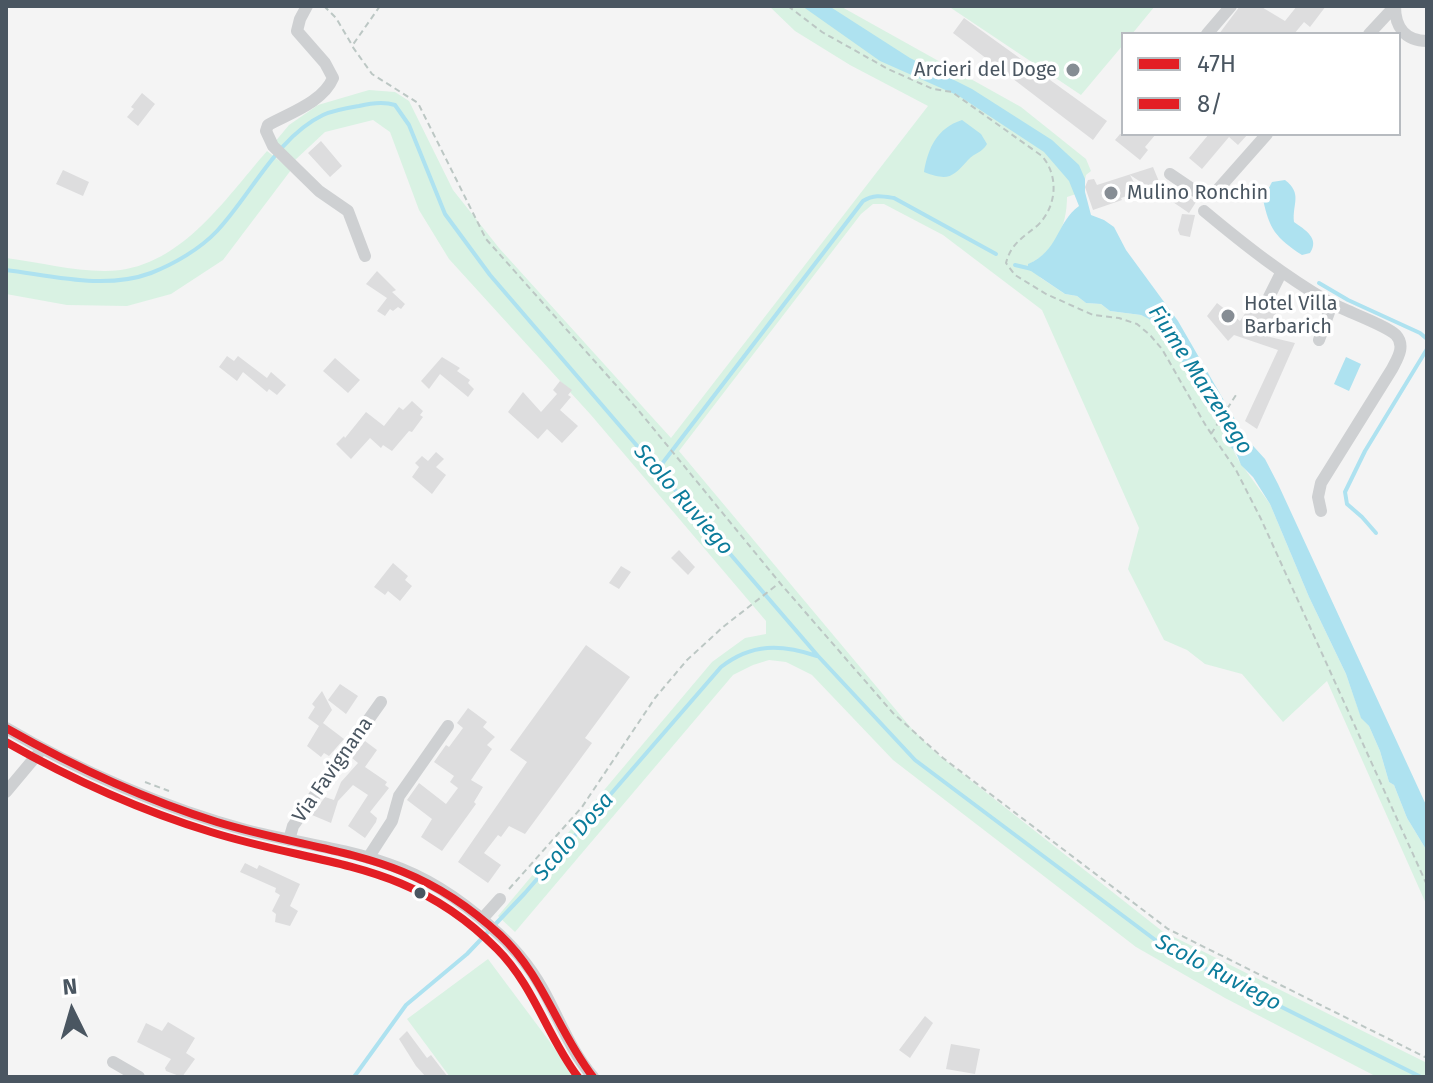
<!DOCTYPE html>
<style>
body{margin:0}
#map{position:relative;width:1433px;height:1083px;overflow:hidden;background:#f4f4f4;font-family:"Fira Sans",sans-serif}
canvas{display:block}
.frame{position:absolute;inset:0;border:8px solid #4a5661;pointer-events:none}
.legend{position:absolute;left:1121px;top:32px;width:280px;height:104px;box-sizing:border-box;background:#fff;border:2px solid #b7bbc0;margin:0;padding:10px 14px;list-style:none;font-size:24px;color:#4a5661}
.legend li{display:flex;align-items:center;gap:16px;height:40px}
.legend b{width:40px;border:2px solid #b7bbc0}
.north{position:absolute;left:32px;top:971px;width:80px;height:80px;-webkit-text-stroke:6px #fff;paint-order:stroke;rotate:355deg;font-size:22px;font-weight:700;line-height:32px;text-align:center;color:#4a5661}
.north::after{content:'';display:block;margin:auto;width:28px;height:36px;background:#4a5661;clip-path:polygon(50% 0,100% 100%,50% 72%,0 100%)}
</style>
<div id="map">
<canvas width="1433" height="1083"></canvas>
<div class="frame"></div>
<ul class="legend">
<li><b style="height:10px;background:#e31e24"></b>47H</li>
<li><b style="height:10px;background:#e31e24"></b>8/</li>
</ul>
<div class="north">N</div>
</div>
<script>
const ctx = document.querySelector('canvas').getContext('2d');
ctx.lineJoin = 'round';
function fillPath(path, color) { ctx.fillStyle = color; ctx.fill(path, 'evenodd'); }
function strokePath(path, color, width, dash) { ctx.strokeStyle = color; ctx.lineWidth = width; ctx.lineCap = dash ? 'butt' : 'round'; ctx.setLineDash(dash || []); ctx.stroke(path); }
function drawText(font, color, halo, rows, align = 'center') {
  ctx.font = font + ' "Fira Sans",sans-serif'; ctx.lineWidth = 7; ctx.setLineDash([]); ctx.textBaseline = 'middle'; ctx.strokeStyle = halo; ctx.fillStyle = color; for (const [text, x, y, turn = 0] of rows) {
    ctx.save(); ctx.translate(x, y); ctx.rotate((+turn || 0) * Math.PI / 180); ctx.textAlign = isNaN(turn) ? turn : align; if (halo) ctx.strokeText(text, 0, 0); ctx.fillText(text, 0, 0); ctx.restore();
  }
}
fillPath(new Path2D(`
 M 769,6 L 840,6 L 1021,107 L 1086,159 L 1091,171 L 1086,175 L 1082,192 L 1067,197 C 1067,225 1056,251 1029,264 L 1041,278 L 1065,294 L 1077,296 L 1086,303 L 1101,304 L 1110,311 L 1141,315 L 1149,319 L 1164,334 L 1170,349 L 1184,364 L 1200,389 L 1239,461 L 1270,504 L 1309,597 L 1346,674 L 1361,717 L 1369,726 L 1380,751 L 1389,782 L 1394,785 L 1407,818 L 1427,851 L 1427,906 L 1327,681 L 1283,722 L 1242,674 L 1205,664 L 1187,650 L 1164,640 L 1128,569 L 1139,528 L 1042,310 L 943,235 L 884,204 L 873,204 L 861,214 L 679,451 L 912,729 L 936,753 L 1162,931 L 1427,1063 L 1427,1077 L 1377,1077 L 1225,998 L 1136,947 L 893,760 L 812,675 L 786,662 L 769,660 L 753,665 L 733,675 L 515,932 L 498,916 L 712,662 L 745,638 L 766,634 L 766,621 L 591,415 L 449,259 L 419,210 L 390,132 L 373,120 L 325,132 L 294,161 L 274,143 L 289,125 L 318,105 L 369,90 L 395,92 L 409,101 L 453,190 L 499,248 L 671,438 L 928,106 L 850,65 L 795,31 Z
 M 948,6 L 1155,6 L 1132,34 L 1123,34 L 1123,45 L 1081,95 Z
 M 267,151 L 291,170 L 223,260 L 171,294 L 127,306 L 67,305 L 6,294 L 6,258 C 38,262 72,271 104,271 C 178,272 224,200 267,151 Z
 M 488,959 L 576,1077 L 450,1077 L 407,1019 Z`), '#d9f2e3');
fillPath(new Path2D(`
 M 802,6 L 829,6 L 910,58 L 972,89 L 1052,140 L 1079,165 L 1085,179 L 1085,192 L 1091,215 L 1104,220 L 1114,227 L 1126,250 L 1178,321 L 1245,437 L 1265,459 L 1278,484 L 1427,807 L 1427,851 L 1407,818 L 1394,785 L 1389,782 L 1380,751 L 1369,726 L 1361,718 L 1346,674 L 1309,597 L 1270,504 L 1253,477 L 1241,465 L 1237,455 L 1228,443 L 1216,416 L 1184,364 L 1170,349 L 1164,334 L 1149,319 L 1141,315 L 1110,311 L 1101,304 L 1086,303 L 1077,296 L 1065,294 L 1028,269 L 1028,264 C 1059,251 1056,223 1079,206 L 1069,181 L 1044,152 L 959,96 L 880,61 Z
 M 962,120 L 981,134 L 987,144 C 982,153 974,153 968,160 C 952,178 948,181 924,172 C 928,148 937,128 962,120 Z
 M 1285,180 C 1303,194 1292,204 1294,222 C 1305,230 1320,238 1310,253 L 1302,255 C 1276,238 1269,229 1263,199 L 1272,182 Z
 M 1346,357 L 1361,364 L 1349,391 L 1334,384 Z`), '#aee2f0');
strokePath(new Path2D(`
 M 1015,265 L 1032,269
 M 6,270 C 53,276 105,290 151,273 C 174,264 200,249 217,231 C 251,195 277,137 323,115 C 334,110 347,108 359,106 C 371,103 383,101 395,105 L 409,125 L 445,214 L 490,275 L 818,656 L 915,760 L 1170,951 L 1421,1077
 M 1319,283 L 1348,300 L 1420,333 L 1427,339
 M 658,469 L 863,201 C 874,194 882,196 894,198 L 996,254
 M 1376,533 L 1362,517 L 1347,504 L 1345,492 L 1365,451 L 1427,349
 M 354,1077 L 406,1005 L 467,954 L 525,893 L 721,667 C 752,643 781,644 817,656`), '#aee2f0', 4);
fillPath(new Path2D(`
 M 1240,6 L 1260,6 L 1285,21 L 1297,6 L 1326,6 L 1310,27 L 1304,22 L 1294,34 L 1219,34 Z
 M 964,18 L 1107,121 L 1093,140 L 953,33 Z
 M 142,93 L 155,104 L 138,126 L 127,117 L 134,109 L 131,107 Z
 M 1120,134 L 1156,134 L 1145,147 L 1148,150 L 1140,160 L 1115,140 Z
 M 1209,134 L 1248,134 L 1238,145 L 1229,137 L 1202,169 L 1189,158 Z
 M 321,141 L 342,166 L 330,177 L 308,153 Z
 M 1153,167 L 1160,184 L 1150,188 L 1130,175 L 1139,192 L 1121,198 L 1122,200 L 1093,210 L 1085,187 L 1088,180 L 1094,179 L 1097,185 Z
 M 63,170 L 89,182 L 83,196 L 56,184 Z
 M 1180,192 L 1196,202 L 1189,213 L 1167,198 Z
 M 1182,214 L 1195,215 L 1190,237 L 1180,235 L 1178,230 Z
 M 377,271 L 396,290 L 392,292 L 405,304 L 401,309 L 398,307 L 393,311 L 390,309 L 385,316 L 377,311 L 387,298 L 366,284 Z
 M 1217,303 L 1240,321 L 1252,303 L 1276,313 L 1272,321 L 1276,323 L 1270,337 L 1295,343 L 1257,429 L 1245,421 L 1278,350 L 1234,335 L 1228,341 L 1207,316 Z
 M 227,356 L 234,361 L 238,356 L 267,378 L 271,372 L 286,385 L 277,395 L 269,389 L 267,392 L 243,372 L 237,381 L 219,367 Z
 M 442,357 L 460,368 L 457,371 L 470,380 L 468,383 L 474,389 L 468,397 L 440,374 L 429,389 L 421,381 Z
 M 335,358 L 360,380 L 348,393 L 323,371 Z
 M 560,381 L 572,390 L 568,395 L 571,397 L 560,410 L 578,426 L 562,443 L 547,429 L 538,439 L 508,412 L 523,392 L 541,412 L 557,394 L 553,390 Z
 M 412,401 L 423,411 L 420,415 L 423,417 L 412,432 L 409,431 L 392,451 L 383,445 L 381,448 L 370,438 L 351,459 L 336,444 L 344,436 L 345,438 L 366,412 L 384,426 L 399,407 L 403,410 Z
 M 436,452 L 444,459 L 436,467 L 446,475 L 432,494 L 412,477 L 419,467 L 415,463 L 422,456 L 428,461 Z
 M 679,550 L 695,567 L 688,575 L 671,558 Z
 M 393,563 L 408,576 L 405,580 L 412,586 L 400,601 L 388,591 L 385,595 L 374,587 Z
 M 621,566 L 631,572 L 619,589 L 609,583 Z
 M 586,645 L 630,677 L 585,738 L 592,743 L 525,834 L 509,826 L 501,837 L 498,835 L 484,853 L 501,865 L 488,883 L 458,862 L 527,762 L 510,750 Z
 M 340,684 L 358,696 L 346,714 L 328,700 Z
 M 322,691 L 332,710 L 323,723 L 344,739 L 329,756 L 324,753 L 321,757 L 307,746 L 319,726 L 308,718 L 315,707 L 312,704 Z
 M 468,708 L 487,722 L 483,727 L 495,737 L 487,745 L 492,749 L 471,780 L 483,787 L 474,802 L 476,804 L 442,851 L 421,837 L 432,819 L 407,800 L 419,783 L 446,804 L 458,788 L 450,782 L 454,776 L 434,762 L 446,745 L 449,747 L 463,728 L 457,723 Z
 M 365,741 L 377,750 L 365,767 L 387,782 L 385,785 L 389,788 L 370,812 L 377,818 L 376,822 L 365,838 L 348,826 L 368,795 L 353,785 L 338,801 L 331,823 L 312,815 L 325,797 L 334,800 L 341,782 L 358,763 L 352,758 Z
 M 245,863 L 257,869 L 259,865 L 300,884 L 290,906 L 298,911 L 290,926 L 275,922 L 276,914 L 272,911 L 280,895 L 275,892 L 276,888 L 240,872 Z
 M 925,1016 L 933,1023 L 910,1058 L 899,1050 Z
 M 168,1022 L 195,1038 L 186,1053 L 195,1059 L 182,1077 L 166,1071 L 165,1068 L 171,1059 L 137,1042 L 146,1023 L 162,1031 Z
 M 407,1031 L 427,1058 L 431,1055 L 448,1077 L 426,1077 L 416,1066 L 399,1039 Z
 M 951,1044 L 980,1049 L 975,1074 L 946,1069 Z`), '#ddddde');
strokePath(new Path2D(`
 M 324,6 L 336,18 L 352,45
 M 380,6 L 352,46 L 372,74 L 418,103 L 486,239 L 639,411 L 780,583 L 893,713 L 943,758 L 1168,929 L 1427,1058
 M 788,6 L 822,32 L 888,69 L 933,89 L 952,92 L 1042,156 C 1059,176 1057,206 1038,225 C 1024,237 1011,243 1006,263 L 1015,275 L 1046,294 L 1093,315 L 1119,318 L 1137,324 L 1150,335 L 1162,349 L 1206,426 L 1236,470 L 1261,519 L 1427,885
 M 1211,434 L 1236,395
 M 145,782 L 169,791
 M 509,889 L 582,807 L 655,698 L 687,660 L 723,627 L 778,584`), '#bcc7c4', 2, [6, 4]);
strokePath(new Path2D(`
 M 307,6 L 300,19 L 297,31 L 325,63 L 333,78 C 323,102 290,113 268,125 L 266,131 L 273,146 L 319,191 L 348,211 L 365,256
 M 1395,6 C 1395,27 1405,41 1427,41
 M 1207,34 L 1231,6
 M 1369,34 L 1395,6
 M 1170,174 L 1198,193 L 1213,195 L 1267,134
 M 1204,211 C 1246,246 1283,275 1329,302 C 1345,311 1386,325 1396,335 C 1406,346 1397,359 1392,369 L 1321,483 L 1318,497 L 1321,511
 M 1269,297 L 1281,273
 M 1319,340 L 1332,304
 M 6,728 C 77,770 166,809 246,830 C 293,842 343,848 388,864 C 427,877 461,900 491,927 C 511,944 529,965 542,988 C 559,1018 570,1050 593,1077
 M 6,792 L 42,749
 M 289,840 L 293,826 L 381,702
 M 368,858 L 392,821 L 399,796 L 448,726
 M 482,919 L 500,899
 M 113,1062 L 139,1077`), '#ced0d2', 12);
strokePath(new Path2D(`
 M 6,728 C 73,766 143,799 217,822 C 329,856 408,849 500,935 C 543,975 558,1032 593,1077`), '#e31e24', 8);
strokePath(new Path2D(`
 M 6,742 C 71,779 139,810 211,832 C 322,867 408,859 497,949 C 534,986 547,1036 578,1077`), '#e31e24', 8);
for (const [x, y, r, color] of [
 [1073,70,8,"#868d94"],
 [1111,193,8,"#868d94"],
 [1228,316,8,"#868d94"],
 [420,893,7,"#4a5661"]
]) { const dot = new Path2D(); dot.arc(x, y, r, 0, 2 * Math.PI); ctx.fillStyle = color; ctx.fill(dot); strokePath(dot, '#fff', 3); }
drawText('20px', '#4a5661', '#fff', [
 ["Arcieri del Doge",1057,70,"right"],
 ["Mulino Ronchin",1127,193],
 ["Hotel Villa",1244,304],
 ["Barbarich",1244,327]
], 'left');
drawText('20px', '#4a5661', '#fff', [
 ["Via Favignana",333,770,-55]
]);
drawText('italic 22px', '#0c7c9b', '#fff', [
 ["Fiume Marzenego",1200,380,57],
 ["Scolo Ruviego",683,500,49],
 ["Scolo Dosa",574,837,-49],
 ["Scolo Ruviego",1218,973,28]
]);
</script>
